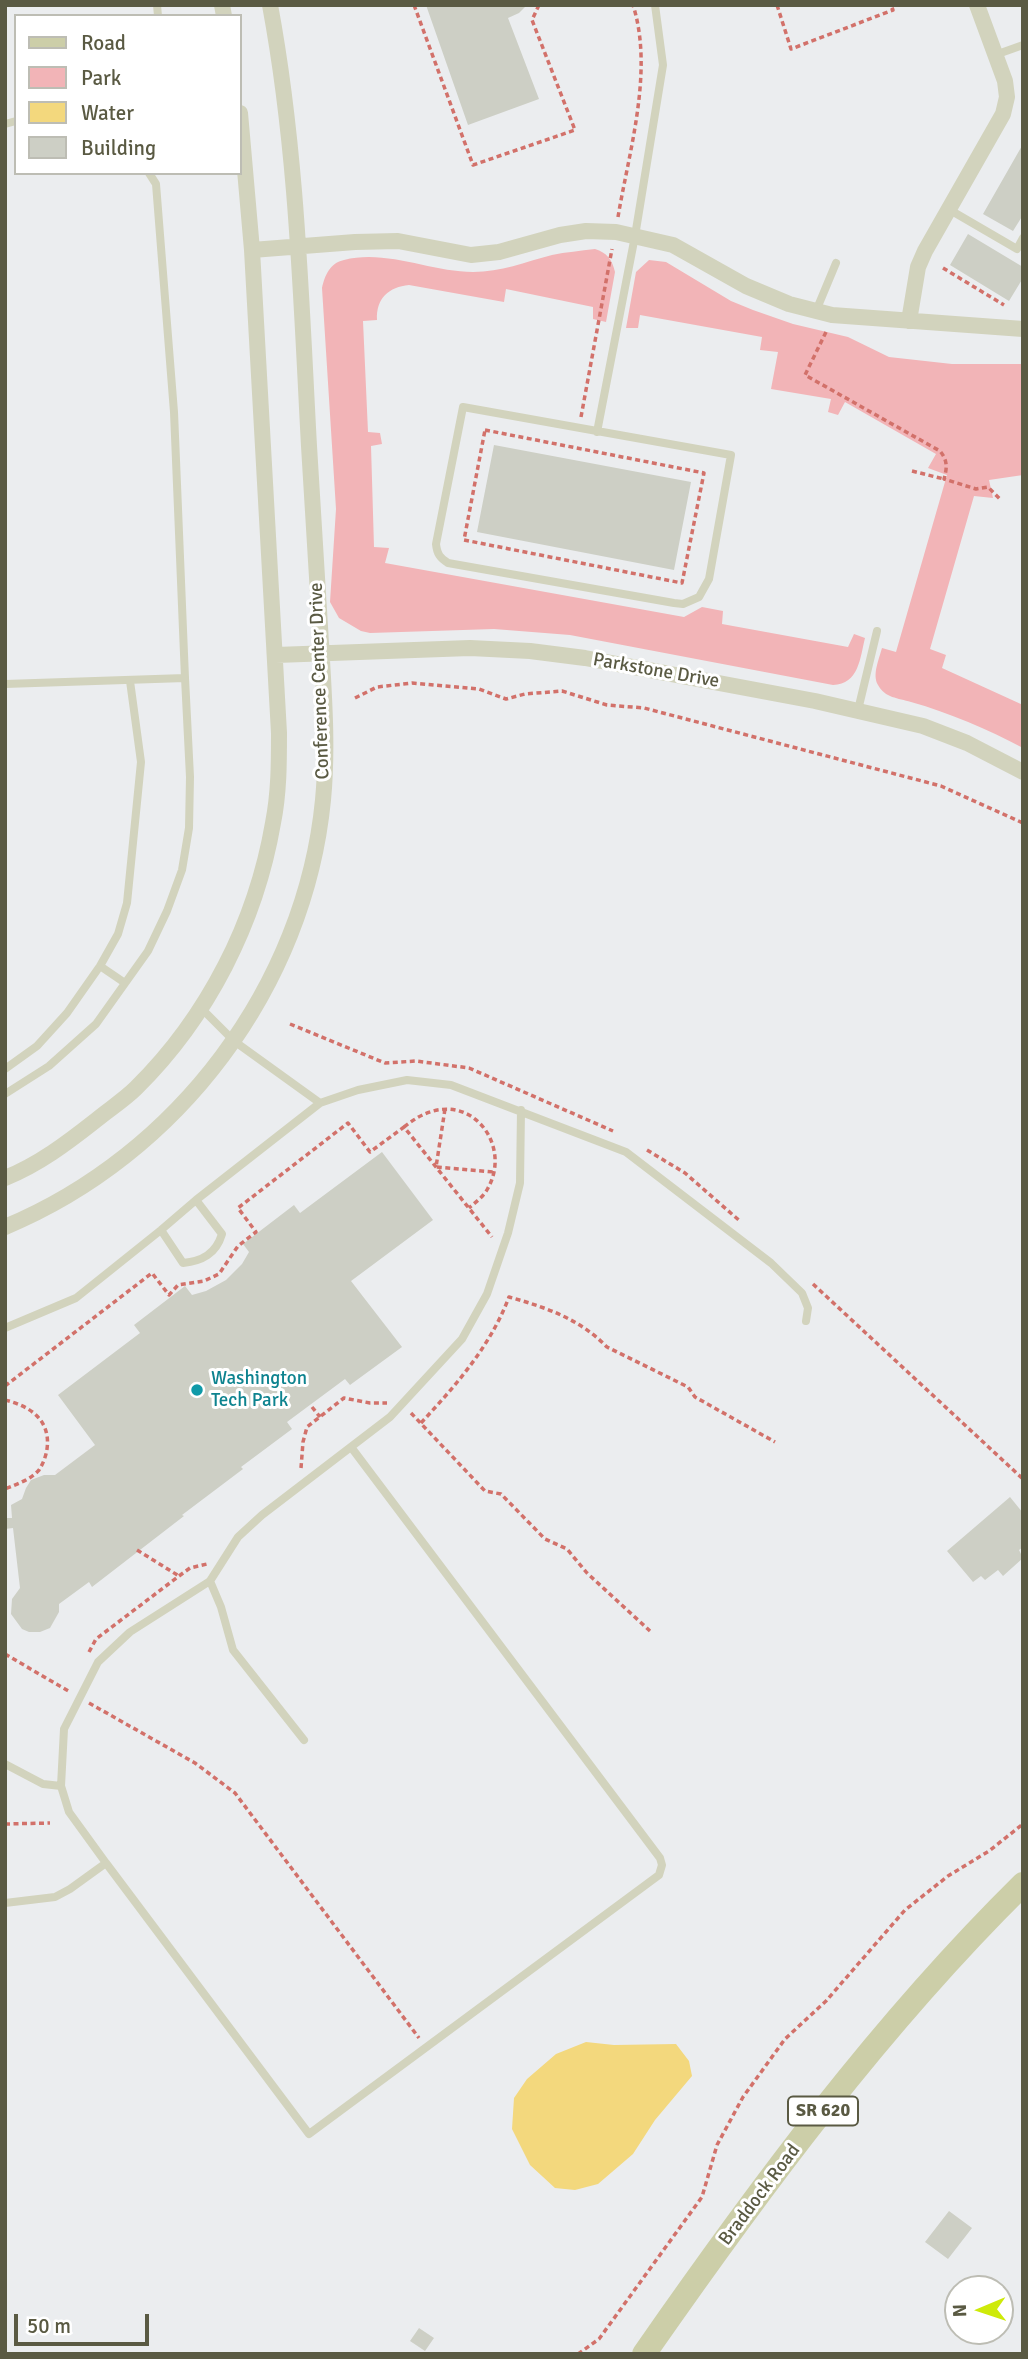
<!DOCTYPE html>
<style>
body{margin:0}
#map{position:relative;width:1028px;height:2359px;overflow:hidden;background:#ebedef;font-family:Signika,sans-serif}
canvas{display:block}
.frame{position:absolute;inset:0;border:7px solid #5a5a43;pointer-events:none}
.legend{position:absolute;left:14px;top:14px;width:228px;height:161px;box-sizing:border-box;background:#fff;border:2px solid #bdbdb4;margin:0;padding:9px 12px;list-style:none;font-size:21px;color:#5a5a43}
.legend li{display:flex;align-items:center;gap:14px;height:35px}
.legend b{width:35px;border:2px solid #bdbdb4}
.north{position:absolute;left:944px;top:2275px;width:70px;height:70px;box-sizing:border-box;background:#fff;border:2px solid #bdbdb4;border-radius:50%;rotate:268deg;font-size:19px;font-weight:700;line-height:28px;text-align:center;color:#5a5a43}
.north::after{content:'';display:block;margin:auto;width:24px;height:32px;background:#ceea0a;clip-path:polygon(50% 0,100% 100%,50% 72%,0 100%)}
.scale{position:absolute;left:14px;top:2314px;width:135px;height:32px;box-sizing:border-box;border:4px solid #5a5a43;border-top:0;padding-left:9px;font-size:21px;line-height:24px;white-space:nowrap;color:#5a5a43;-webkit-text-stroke:5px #fff;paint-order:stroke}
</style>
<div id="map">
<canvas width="1028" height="2359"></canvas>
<div class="frame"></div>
<ul class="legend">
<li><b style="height:9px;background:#cccea8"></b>Road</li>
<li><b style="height:19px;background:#f2b4b7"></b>Park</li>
<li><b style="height:19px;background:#f3d87d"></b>Water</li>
<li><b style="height:19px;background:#cdcfc5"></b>Building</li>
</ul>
<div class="north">N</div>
<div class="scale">50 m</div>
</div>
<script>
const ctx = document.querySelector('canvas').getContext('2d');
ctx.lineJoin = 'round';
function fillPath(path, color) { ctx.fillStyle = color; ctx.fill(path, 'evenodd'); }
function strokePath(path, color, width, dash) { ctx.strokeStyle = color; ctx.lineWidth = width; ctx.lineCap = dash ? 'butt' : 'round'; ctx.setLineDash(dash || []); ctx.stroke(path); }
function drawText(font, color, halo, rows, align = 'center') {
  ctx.font = font + ' Signika,sans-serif'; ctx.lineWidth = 6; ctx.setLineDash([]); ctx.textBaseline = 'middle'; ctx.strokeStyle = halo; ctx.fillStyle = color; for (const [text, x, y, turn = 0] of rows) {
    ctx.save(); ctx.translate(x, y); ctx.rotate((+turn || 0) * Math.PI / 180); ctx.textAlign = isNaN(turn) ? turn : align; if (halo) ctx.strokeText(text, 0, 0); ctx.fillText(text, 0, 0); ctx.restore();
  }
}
fillPath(new Path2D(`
 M 595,249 C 607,253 612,259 615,272 L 606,322 L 593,319 L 593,307 L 506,289 L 504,302 L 409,285 C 389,287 376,298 377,320 L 363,321 L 368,432 L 380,433 L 382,444 L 371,446 L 374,547 L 389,548 L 385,563 L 684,617 L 702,607 L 723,611 L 722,624 L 848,647 L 854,634 L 865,638 C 860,658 859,684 833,685 L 570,635 L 494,629 L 370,633 L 361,631 L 339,618 L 330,602 L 336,509 L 322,288 C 325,275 330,263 344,260 C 386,249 431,272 473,272 C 501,272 525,262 552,255 C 566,252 580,251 595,249 Z
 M 649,260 L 666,262 L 731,301 L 753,310 L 793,324 L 848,337 L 889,357 L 952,364 L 1023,364 L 1023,475 L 989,480 L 993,498 L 974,496 L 930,649 L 946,655 L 942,668 L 1023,705 L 1023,748 C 987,729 950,713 911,702 C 898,698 885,698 878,685 C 872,675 879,659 882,648 L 896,652 L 947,475 L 928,468 L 936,454 L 845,402 L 838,415 L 828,412 L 831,399 L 771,389 L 778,352 L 760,350 L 762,337 L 640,315 L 638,328 L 626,328 L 636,272 Z`), '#f2b4b7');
fillPath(new Path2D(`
 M 586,2042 L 614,2045 L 676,2044 L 689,2061 L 692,2076 L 655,2120 L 633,2154 L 598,2184 L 575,2190 L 555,2188 L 530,2165 L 512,2129 L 514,2098 L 527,2079 L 556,2054 Z`), '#f3d87d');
fillPath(new Path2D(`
 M 426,5 L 527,5 L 519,13 L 508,18 L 539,99 L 468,125 Z
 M 1023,144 L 1023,215 L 1013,231 L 983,214 Z
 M 968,234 L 1023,267 L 1023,278 L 1009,301 L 950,265 Z
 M 494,445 L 691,482 L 674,570 L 477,532 Z
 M 382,1152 L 433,1220 L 351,1281 L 402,1347 L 350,1385 L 345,1379 L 287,1422 L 292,1429 L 241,1467 L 243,1469 L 182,1515 L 184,1516 L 92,1587 L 89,1582 L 59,1604 L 59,1612 L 50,1628 L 40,1632 L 29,1632 L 22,1629 L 11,1614 L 12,1599 L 20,1588 L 13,1528 L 5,1529 L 5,1518 L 12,1518 L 11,1505 L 22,1499 L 26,1488 L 31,1480 L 44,1475 L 55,1475 L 95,1445 L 58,1395 L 140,1333 L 134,1325 L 185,1286 L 192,1295 L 206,1291 L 226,1280 L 242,1264 L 249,1252 L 243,1244 L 294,1205 L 300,1213 Z
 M 1010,1497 L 1023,1513 L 1023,1547 L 1019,1550 L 1023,1558 L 1003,1576 L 998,1570 L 985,1580 L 981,1576 L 973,1582 L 947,1551 Z
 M 949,2211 L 972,2228 L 948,2259 L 925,2242 Z
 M 419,2328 L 434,2338 L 425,2351 L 410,2341 Z`), '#cdcfc5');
strokePath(new Path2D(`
 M 414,5 L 473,165 L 575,130 L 532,20 L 539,5
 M 777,5 L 791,49 L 893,10 L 891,5
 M 618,217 C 629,151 654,71 633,5
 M 943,268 L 1004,305
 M 826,332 L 805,375 L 940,451 C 948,461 947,468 944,479 L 976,489 L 988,487 L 1001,500
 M 581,417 L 612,249
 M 485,430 L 704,473 L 682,583 L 464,540 Z
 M 912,471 L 944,479
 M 355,698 L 377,687 L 412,683 L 479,689 L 506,699 L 525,694 L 562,691 L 607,705 L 644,708 L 941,786 L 1023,823
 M 290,1024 L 385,1063 L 416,1061 L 469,1068 L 613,1131
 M 445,1109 L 436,1167 L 494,1172
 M 404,1127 C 413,1120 422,1114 433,1111 C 478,1099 510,1149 488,1188 C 484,1196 476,1202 469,1208
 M 647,1150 L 685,1173 L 741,1222
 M 813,1284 L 1023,1479
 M 5,1386 L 152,1273 L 169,1295 L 178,1285 L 204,1281 L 219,1274 L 238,1246 L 256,1232 L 238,1208 L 348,1123 L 370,1152 L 404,1127 L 492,1237
 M 5,1400 C 30,1406 51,1420 47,1449 C 46,1456 43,1464 39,1470 C 30,1480 17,1484 5,1489
 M 312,1407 L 320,1417
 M 411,1413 L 485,1491 L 501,1494 L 545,1539 L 567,1549 L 587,1573 L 650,1631
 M 421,1423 C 456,1385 490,1347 509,1297 C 545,1307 580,1319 607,1347 L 688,1387 L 695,1397 L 775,1442
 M 301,1468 L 303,1442 L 307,1427 L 344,1398 L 370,1403 L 387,1403
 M 137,1550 L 179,1576
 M 89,1652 L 96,1639 L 179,1576 L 190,1568 L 207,1564
 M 5,1654 L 70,1692
 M 89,1703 L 195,1763 L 235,1793 L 419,2038
 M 5,1824 L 50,1823
 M 578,2354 L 599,2339 L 702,2197 L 717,2145 L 743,2097 L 785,2039 L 826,2001 L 905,1910 L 948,1876 L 989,1851 L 1023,1824`), '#d2716a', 3.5, [5, 3.5]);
strokePath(new Path2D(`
 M 157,5 L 158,16
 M 995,55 L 1023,45
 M 5,124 L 16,121
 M 950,210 L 1017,249 L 1023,238
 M 816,311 L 836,263
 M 463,407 L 731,455 L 709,579 L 699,597 L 683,604 L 674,603 L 448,563 C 440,558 437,554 436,544 Z
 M 597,432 L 635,236 L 663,65 L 655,5
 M 5,684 L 185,678 L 174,412 L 156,184 L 149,173
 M 858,710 L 877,631
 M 100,966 L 125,983
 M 201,1008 L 234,1041 L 320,1103
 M 5,1069 L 37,1046 L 67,1013 L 100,966 L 118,934 L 127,903 L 141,762 L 130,681
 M 5,1094 L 49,1066 L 96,1024 L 148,951 L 167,911 L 182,870 L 189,828 L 190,777 L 185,678
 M 161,1230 L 183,1263 C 202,1261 216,1254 222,1234 L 196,1200
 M 5,1328 L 76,1298 L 161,1230 L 196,1200 L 320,1103 L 358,1090 L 407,1080 L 451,1085 L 626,1152 L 771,1263 L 802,1293 L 808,1308 L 806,1321
 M 210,1581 L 221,1607 L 233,1650 L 304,1740
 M 5,1764 L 43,1784 L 61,1786
 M 106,1863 L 309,2134 L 659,1875 L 662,1865 L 660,1858 L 351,1447
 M 5,1903 L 55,1897 L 70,1889 L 106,1863 L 69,1812 L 61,1786 L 64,1729 L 98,1662 L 130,1632 L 210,1581 L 238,1537 L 262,1515 L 390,1417 L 462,1339 L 487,1294 L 508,1233 L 520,1183 L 521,1110`), '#d2d3bd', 8);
strokePath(new Path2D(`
 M 222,5 L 224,16
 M 252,250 L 355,242 L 398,241 L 471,255 L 499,252 L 560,235 L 586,231 L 616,232 L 673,245 L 746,286 L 789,304 L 832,315 L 1023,329
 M 909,321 L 918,267 L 925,251 L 1003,114 L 1007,97 L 1005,81 L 977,5
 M 276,655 L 470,648 L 530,651 L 585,658 L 815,701 L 923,726 L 967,743 L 1023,772
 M 5,1178 C 38,1165 67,1143 95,1121 C 108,1110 124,1100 136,1088 C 208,1017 256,922 273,823 C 279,793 279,763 279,733 L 252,250 L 240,113
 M 5,1227 C 178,1155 305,986 323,800 C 328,748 324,695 321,643 C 317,577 313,512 309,446 C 301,299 297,150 270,5`), '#d2d3bd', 16);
strokePath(new Path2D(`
 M 644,2354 C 759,2189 880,2025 1023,1884`), '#cccea8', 24);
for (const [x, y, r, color] of [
 [197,1390,7,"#0f9aa8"]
]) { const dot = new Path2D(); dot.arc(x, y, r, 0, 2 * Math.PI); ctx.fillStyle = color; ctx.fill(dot); strokePath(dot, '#fff', 2.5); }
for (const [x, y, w] of [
 [823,2111,70]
]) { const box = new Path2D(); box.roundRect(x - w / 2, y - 14.5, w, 29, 5); ctx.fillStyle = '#fff'; ctx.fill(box); strokePath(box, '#5a5a43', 2); }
drawText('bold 18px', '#5a5a43', null, [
 ["SR 620",823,2111]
]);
drawText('19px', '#5a5a43', '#fff', [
 ["Parkstone Drive",656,671,10],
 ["Conference Center Drive",320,681,-92],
 ["Braddock Road",760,2195,-53]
]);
drawText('19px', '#0d838f', '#fff', [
 ["Washington",211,1379],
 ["Tech Park",211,1401]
], 'left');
</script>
